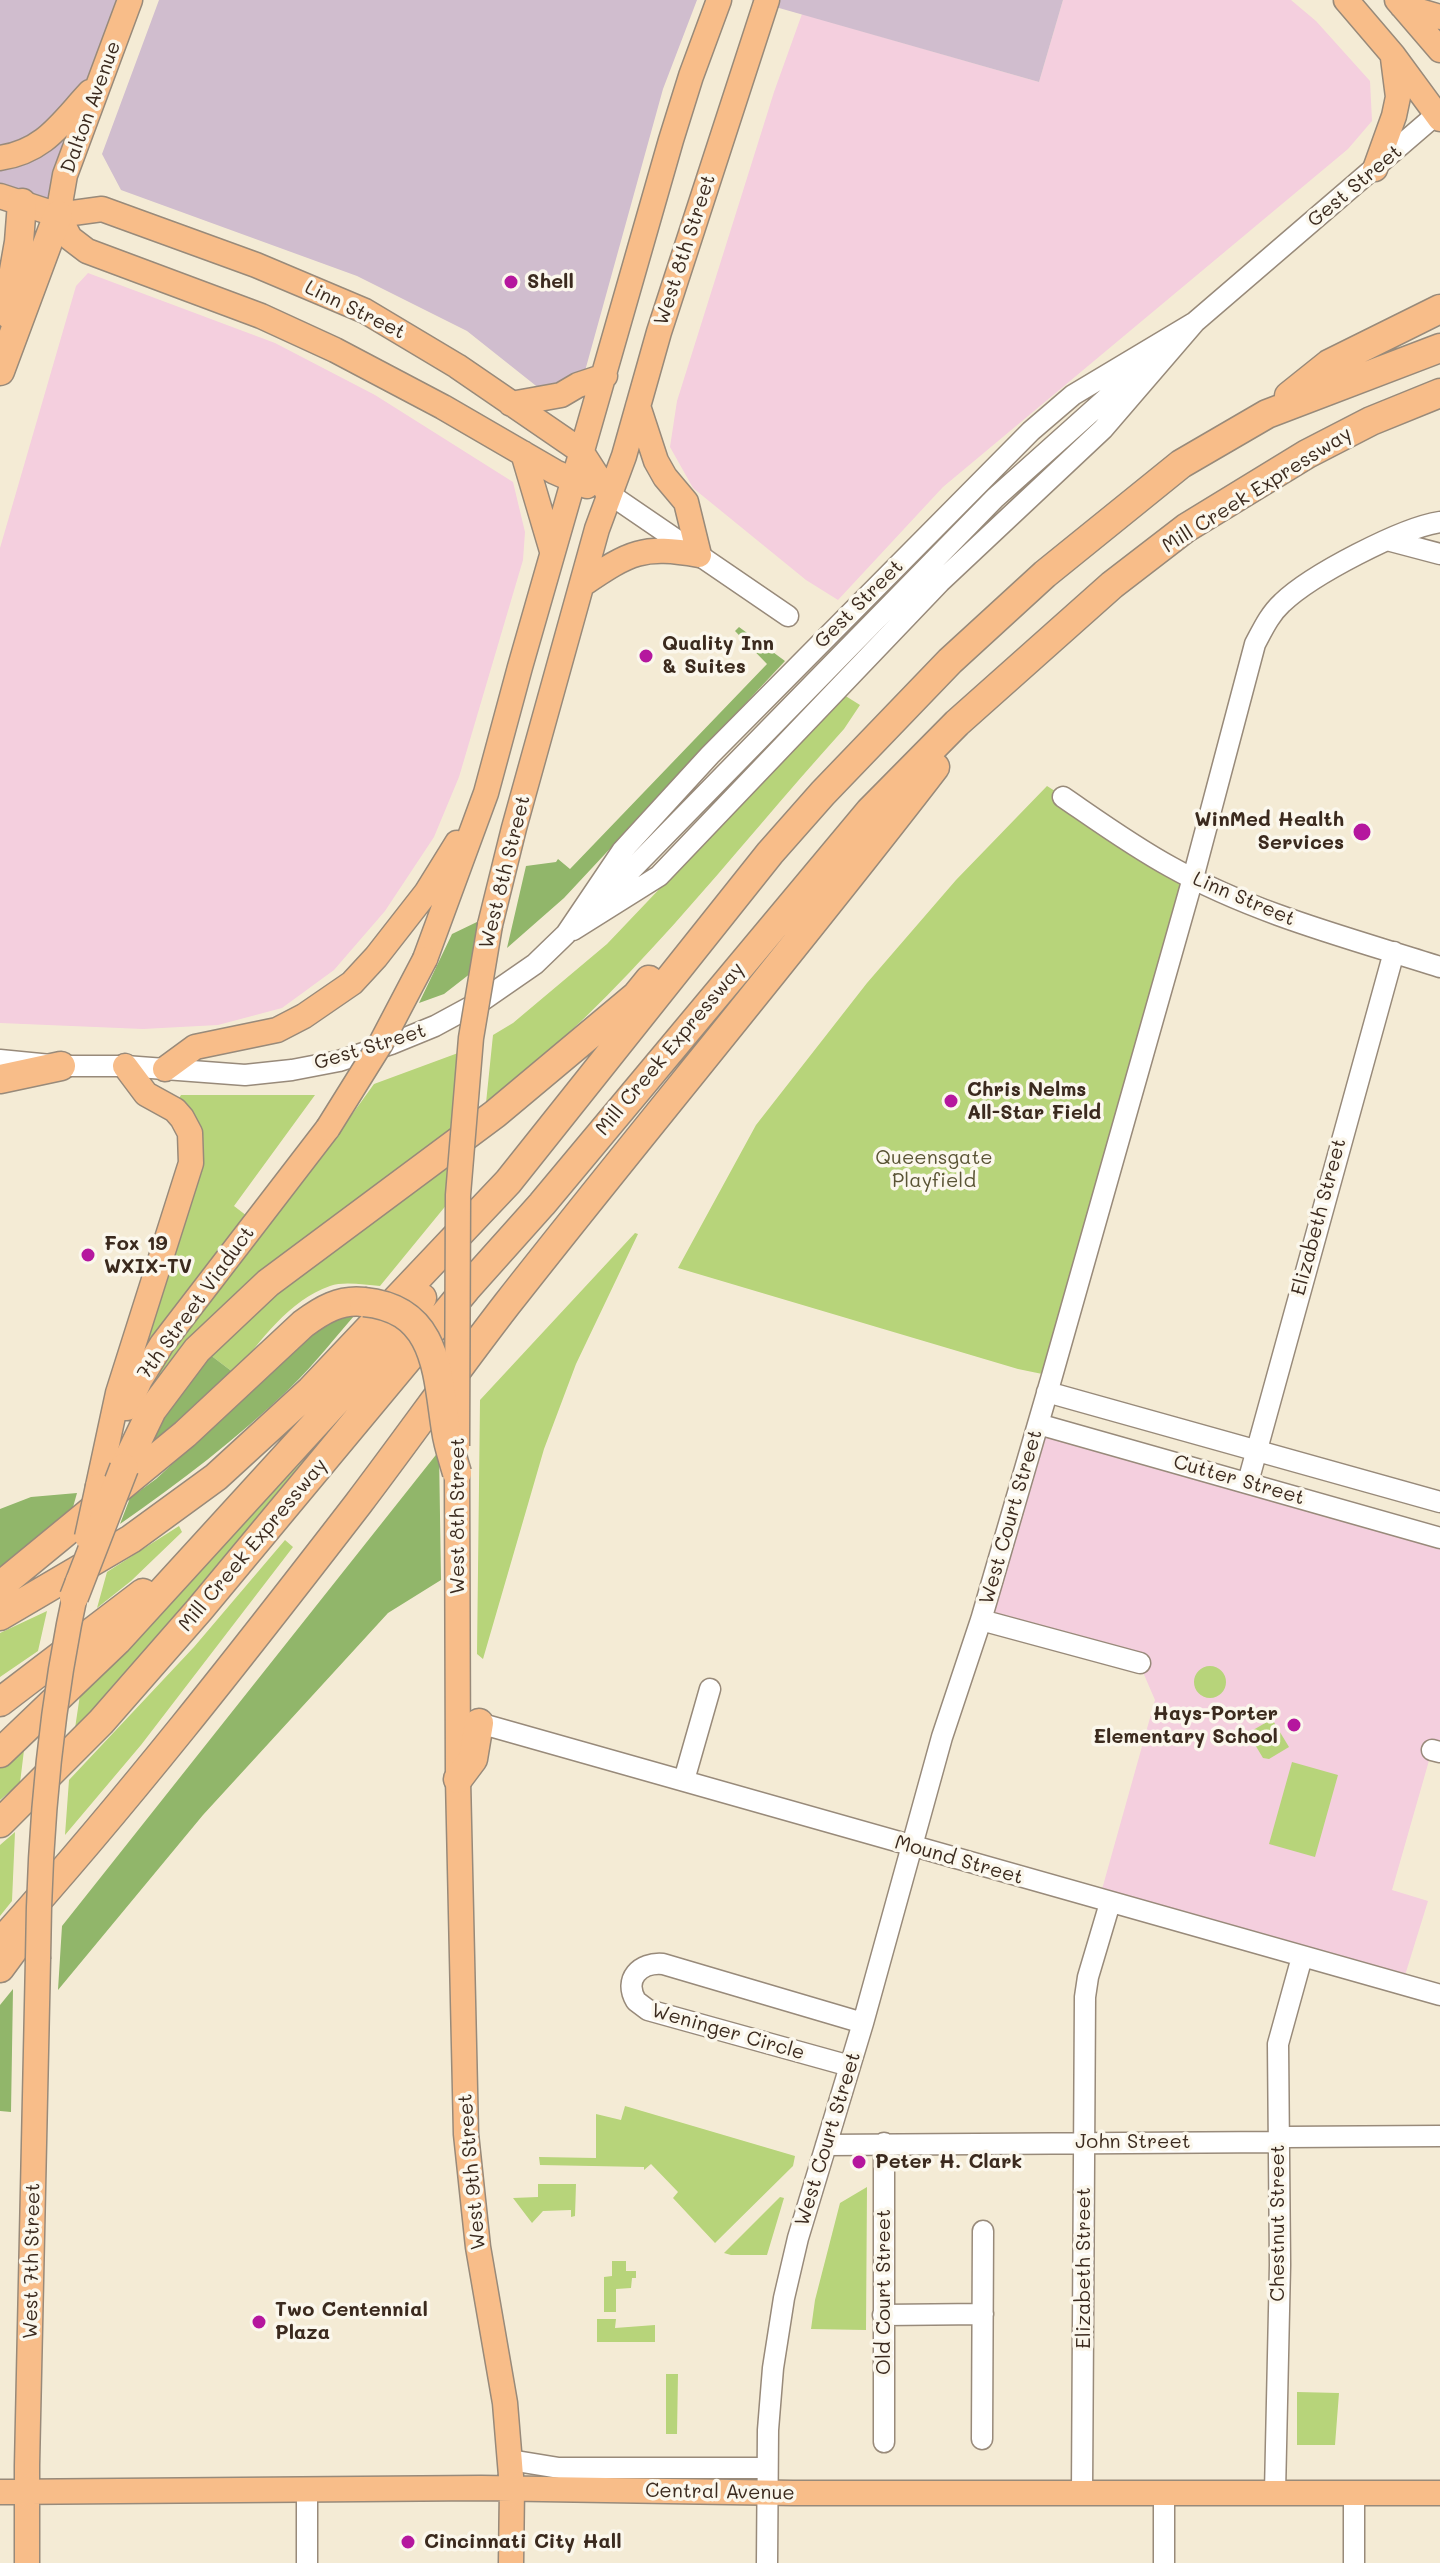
<!DOCTYPE html>
<style>
body{margin:0}
canvas{display:block;background:#f4ebd5}
</style>
<canvas width="1440" height="2563"></canvas>
<script>
const ctx = document.querySelector('canvas').getContext('2d');
ctx.lineJoin = 'round';
function fillPath(path, color) { ctx.fillStyle = color; ctx.fill(path, 'evenodd'); }
function strokePath(path, color, width, dash) { ctx.strokeStyle = color; ctx.lineWidth = width; ctx.lineCap = dash ? 'butt' : 'round'; ctx.setLineDash(dash || []); ctx.stroke(path); }
function drawText(font, color, halo, rows, align = 'center') {
  ctx.font = font + ' Mali,sans-serif'; ctx.lineWidth = 7; ctx.setLineDash([]); ctx.textBaseline = 'middle'; ctx.strokeStyle = halo; ctx.fillStyle = color; for (const [text, x, y, turn = 0] of rows) {
    ctx.save(); ctx.translate(x, y); ctx.rotate((+turn || 0) * Math.PI / 180); ctx.textAlign = isNaN(turn) ? turn : align; if (halo) ctx.strokeText(text, 0, 0); ctx.fillText(text, 0, 0); ctx.restore();
  }
}
fillPath(new Path2D(`
 M 1063,0 L 1291,0 L 1316,21 L 1370,81 L 1372,121 L 1348,149 L 943,487 L 838,600 L 806,580 L 693,488 L 670,447 L 677,401 L 774,92 L 802,14 L 1039,82 Z
 M 88,273 L 275,343 L 375,395 L 513,482 L 525,532 L 523,560 L 459,777 L 434,837 L 385,911 L 334,970 L 282,1008 L 218,1025 L 143,1029 L 0,1023 L 0,548 L 76,286 Z
 M 1038,1424 L 1440,1538 L 1440,1752 L 1432,1750 L 1392,1890 L 1428,1901 L 1402,1985 L 1099,1900 L 1155,1700 L 1139,1663 L 981,1620 Z`), '#f4cfde');
fillPath(new Path2D(`
 M 0,0 L 130,0 L 58,215 L 0,196 Z
 M 159,0 L 697,0 L 663,89 L 585,371 L 540,389 L 467,331 L 357,276 L 121,190 L 102,154 Z
 M 751,0 L 1063,0 L 1039,82 Z`), '#d0bdce');
fillPath(new Path2D(`
 M 844,695 L 860,705 L 844,729 C 728,857 625,998 486,1103 L 493,1035 L 513,1023 L 607,944 Z
 M 1047,786 L 1193,878 L 1052,1376 L 1018,1369 L 678,1268 L 756,1125 L 867,983 L 956,880 Z
 M 458,1053 L 451,1129 L 375,1185 L 286,1256 L 155,1387 L 150,1383 L 165,1356 L 322,1156 L 374,1084 Z
 M 181,1095 L 315,1095 L 234,1206 L 247,1216 L 148,1346 L 139,1342 L 186,1210 L 177,1102 Z
 M 448,1163 L 448,1203 L 380,1286 C 365,1285 344,1281 330,1286 C 289,1300 261,1341 234,1373 L 209,1354 L 235,1324 Z
 M 635,1233 L 638,1234 L 576,1364 L 544,1449 L 483,1659 L 477,1654 L 480,1400 Z
 M 334,1429 L 284,1491 L 74,1735 L 81,1688 Z
 M 179,1526 L 182,1532 L 131,1581 L 97,1608 L 107,1572 Z
 M 285,1540 L 293,1547 L 141,1745 L 65,1835 L 69,1780 L 194,1647 Z
 M 47,1611 L 38,1651 L 0,1677 L 0,1633 Z
 M1194 1682a16 16 0 1 1 32 0a16 16 0 1 1-32 0Z
 M 1272,1719 L 1289,1747 L 1269,1759 L 1263,1758 L 1248,1733 Z
 M 25,1742 L 20,1783 L 0,1800 L 0,1764 Z
 M 1292,1762 L 1338,1775 L 1315,1857 L 1269,1844 Z
 M 15,1832 L 12,1901 L 0,1916 L 0,1845 Z
 M 625,2106 L 795,2156 L 793,2166 L 715,2243 L 673,2198 L 678,2192 L 651,2164 L 644,2170 L 644,2167 L 540,2165 L 539,2157 L 596,2158 L 596,2114 L 621,2120 Z
 M 538,2184 L 576,2184 L 575,2216 L 571,2217 L 571,2210 L 543,2211 L 532,2223 L 513,2198 L 538,2197 Z
 M 867,2187 L 866,2330 L 811,2329 L 815,2300 L 840,2203 Z
 M 780,2197 L 784,2198 L 767,2255 L 731,2255 L 724,2253 Z
 M 612,2261 L 626,2261 L 626,2271 L 636,2271 L 636,2278 L 632,2278 L 631,2288 L 616,2289 L 616,2312 L 604,2312 L 604,2277 L 612,2276 Z
 M 597,2319 L 616,2319 L 615,2328 L 655,2325 L 655,2342 L 597,2342 Z
 M 666,2374 L 678,2374 L 677,2434 L 666,2434 Z
 M 1297,2392 L 1339,2393 L 1335,2445 L 1297,2445 Z`), '#b7d47a');
fillPath(new Path2D(`
 M 739,627 L 785,661 L 564,898 L 507,948 L 526,866 L 556,862 L 558,859 L 570,869 L 767,664 L 735,631 Z
 M 479,921 L 471,973 L 444,994 L 419,1003 L 452,934 Z
 M 360,1309 C 337,1335 315,1364 290,1388 C 237,1439 180,1482 120,1524 L 130,1498 L 156,1479 L 204,1435 L 323,1319 Z
 M 209,1354 L 234,1373 L 147,1453 L 155,1427 Z
 M 439,1451 L 441,1580 L 388,1613 L 203,1815 L 58,1990 L 62,1926 Z
 M 77,1493 L 68,1525 L 0,1567 L 0,1509 L 31,1497 Z
 M 13,1989 L 11,2112 L 0,2111 L 0,2005 Z`), '#91b66a');
const minor = new Path2D(`
 M 608,493 L 788,616
 M 1387,540 L 1440,554
 M 1063,797 C 1098,821 1134,847 1171,867 C 1255,914 1349,938 1440,967
 M 598,904 L 995,498 L 1147,362
 M 573,930 L 659,876 L 940,582 L 1103,429 L 1195,322 L 1437,114
 M 0,1060 L 61,1066 L 125,1066 L 245,1075 L 292,1070 L 339,1061 L 391,1044 L 435,1026 L 483,1000 L 535,964 L 566,934 L 622,851 L 710,755 L 1031,431 L 1073,395 L 1195,322
 M 1047,1392 L 1440,1502
 M 1038,1424 L 1440,1538
 M 1248,1482 L 1394,952
 M 981,1620 L 1140,1663
 M 479,1723 L 1440,1995
 M 1432,1750 L 1440,1752
 M 684,1780 L 710,1689
 M 850,2066 L 648,2010 L 636,2001 C 623,1979 640,1962 663,1964 L 863,2023
 M 884,2143 L 884,2442
 M 826,2145 L 1278,2142 L 1286,2137 L 1440,2136
 M 883,2315 L 983,2314
 M 982,2439 L 983,2231
 M 510,2460 L 559,2468 L 767,2468
 M 1082,2492 L 1085,1997 L 1088,1977 L 1110,1903
 M 1275,2492 L 1280,2265 L 1278,2044 L 1302,1957
 M 307,2563 L 307,2491
 M 767,2563 L 768,2430 L 773,2368 L 784,2298 L 798,2238 L 863,2023 L 942,1737 L 981,1620 L 1052,1376 L 1193,878 L 1255,644 C 1263,629 1270,614 1282,603 C 1311,575 1401,528 1440,522
 M 1164,2563 L 1164,2493
 M 1354,2563 L 1354,2493`);
const major = new Path2D(`
 M 1346,0 L 1393,55 L 1440,119
 M 1397,0 L 1440,50
 M 1402,6 L 1440,17
 M 0,158 C 45,151 61,123 90,92
 M 1375,169 L 1394,116 L 1398,97 L 1393,58
 M 0,196 L 58,215 L 102,209 L 256,265 L 365,311 L 457,366 L 581,451 L 608,493
 M 58,215 L 70,238 L 87,251 L 261,316 L 335,350 L 443,407 L 555,472 L 587,486
 M 58,215 L 65,175 L 130,0
 M 511,404 L 561,395 L 578,385 L 605,376
 M 523,453 L 552,551
 M 583,584 C 630,552 643,545 699,555 L 686,502 L 665,477 L 656,461 L 638,406
 M 490,925 L 514,828 L 597,529 L 624,456 L 659,332 L 767,0
 M 425,959 L 486,793 L 520,667 L 671,140 L 691,76 L 719,0
 M 165,1069 L 195,1047 L 277,1030 L 304,1016 L 352,983 L 376,957 L 426,893 L 457,843
 M 127,1408 L 140,1380 L 162,1344 L 328,1128
 M 457,1473 L 458,1779 L 466,2134 L 478,2247 L 505,2403 L 512,2488 L 511,2563
 M 98,1486 L 118,1393 L 191,1163 L 190,1133 L 182,1118 L 175,1110 L 146,1094 L 125,1066
 M 0,2492 L 481,2488 L 793,2493 L 1440,2493
 M 27,2563 L 27,2465 L 38,1959`);
const highway = new Path2D(`
 M 10,315 L 9,299 L 19,242 L 22,203
 M 0,371 L 58,215
 M 1289,396 L 1329,364 L 1440,309
 M 0,1079 L 61,1066
 M 124,1468 L 152,1410 L 197,1350 L 268,1283 L 495,1114 L 636,996 L 649,980
 M 0,1586 L 185,1434 L 303,1324 C 322,1310 340,1299 364,1302
 M 0,1616 L 131,1539 L 216,1477 L 311,1390 L 508,1182 L 770,853 L 823,793 L 950,661 L 1045,574 L 1181,464 L 1267,414 L 1440,348
 M 0,1702 L 143,1593
 M 0,1753 L 117,1641 L 392,1340 L 422,1298
 M 458,1779 L 473,1759 L 479,1723
 M 0,1823 L 101,1722 L 199,1610 L 466,1289 L 542,1204 L 870,811 L 957,723 L 1112,585 L 1186,528 L 1307,454 L 1371,421 L 1440,393
 M 0,1943 C 126,1803 243,1653 358,1504 C 408,1438 456,1370 507,1304 C 648,1124 796,948 935,767
 M 0,1968 L 28,1930`);
strokePath(minor, '#988a7a', 23);
strokePath(major, '#988a7a', 27);
strokePath(highway, '#988a7a', 31);
strokePath(minor, '#fff', 20);
strokePath(major, '#f8bd89', 24);
strokePath(highway, '#f8bd89', 28);
const majorBridge = new Path2D(`
 M 328,1128 L 381,1043 L 425,959
 M 457,1446 L 458,1195 L 471,1038 L 490,925
 M 87,1537 L 98,1486
 M 38,1959 C 39,1832 50,1706 78,1581`);
const highwayBridge = new Path2D(`
 M 364,1302 C 438,1309 437,1373 446,1430 C 448,1445 453,1459 457,1473
 M 74,1597 L 124,1468`);
strokePath(majorBridge, '#988a7a', 27, []);
strokePath(highwayBridge, '#988a7a', 31, []);
strokePath(majorBridge, '#f8bd89', 24);
strokePath(highwayBridge, '#f8bd89', 28);
for (const [x, y, r, color] of [
 [511,282,8,"#b5179e"],
 [646,656,8,"#b5179e"],
 [1362,832,10,"#b5179e"],
 [951,1101,8,"#b5179e"],
 [88,1255,8,"#b5179e"],
 [1294,1725,8,"#b5179e"],
 [859,2162,8,"#b5179e"],
 [259,2322,8,"#b5179e"],
 [408,2542,8,"#b5179e"]
]) { const dot = new Path2D(); dot.arc(x, y, r, 0, 2 * Math.PI); ctx.fillStyle = color; ctx.fill(dot); strokePath(dot, '#fbf7ec', 3); }
drawText('20px', '#3b2a1e', '#fbf7ec', [
 ["Dalton Avenue",91,107,-70],
 ["Gest Street",1355,186,-40],
 ["West 8th Street",685,250,-72],
 ["Linn Street",355,310,26],
 ["Mill Creek Expressway",1257,490,-32],
 ["Gest Street",859,604,-45],
 ["West 8th Street",505,872,-76],
 ["Linn Street",1244,899,23],
 ["Gest Street",370,1047,-17],
 ["Mill Creek Expressway",670,1049,-50],
 ["Elizabeth Street",1319,1217,-75],
 ["7th Street Viaduct",196,1303,-54],
 ["Cutter Street",1239,1480,16],
 ["West 8th Street",458,1516,-90],
 ["West Court Street",1011,1517,-74],
 ["Mill Creek Expressway",253,1545,-50],
 ["Mound Street",959,1860,16],
 ["Weninger Circle",728,2032,16],
 ["West Court Street",828,2139,-73],
 ["John Street",1133,2142],
 ["West 9th Street",472,2172,-95],
 ["Chestnut Street",1278,2223,-90],
 ["West 7th Street",32,2261,-89],
 ["Elizabeth Street",1084,2268,-90],
 ["Old Court Street",884,2292,-90],
 ["Central Avenue",720,2492,1]
]);
drawText('bold 20px', '#3b2a1e', '#fbf7ec', [
 ["Shell",527,282],
 ["Quality Inn",662,644],
 ["& Suites",662,667],
 ["WinMed Health",1344,820,"right"],
 ["Services",1344,843,"right"],
 ["Chris Nelms",967,1090],
 ["All-Star Field",967,1113],
 ["Fox 19",104,1244],
 ["WXIX-TV",104,1267],
 ["Hays-Porter",1278,1714,"right"],
 ["Elementary School",1278,1737,"right"],
 ["Peter H. Clark",875,2162],
 ["Two Centennial",275,2310],
 ["Plaza",275,2333],
 ["Cincinnati City Hall",424,2542]
], 'left');
drawText('20px', '#5a5435', '#fbf7ec', [
 ["Queensgate",934,1158],
 ["Playfield",934,1181]
]);
</script>
